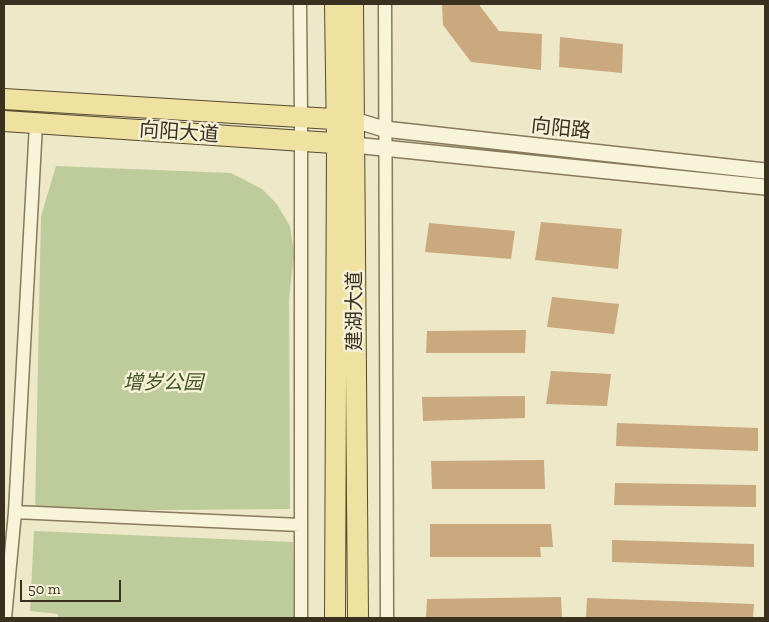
<!DOCTYPE html>
<meta charset="utf-8">
<style>
body{margin:0}
#map{position:relative;width:769px;height:622px;overflow:hidden;background:#ede8c7;font-family:"Zilla Slab",serif}
canvas{display:block}
.frame{position:absolute;inset:0;border:5px solid #393020;pointer-events:none}
.scale{position:absolute;left:20px;top:580px;width:101px;height:22px;box-sizing:border-box;border:2px solid #393020;border-top:0;padding-left:6px;font-size:15px;line-height:18px;white-space:nowrap;color:#393020;-webkit-text-stroke:4px #f5f1d6;paint-order:stroke}
</style>
<div id="map">
<canvas width="769" height="622"></canvas>
<div class="frame"></div>
<div class="scale">50 m</div>
</div>
<script>
const ctx = document.querySelector('canvas').getContext('2d');
ctx.lineJoin = 'round';
function fillPath(path, color) { ctx.fillStyle = color; ctx.fill(path, 'evenodd'); }
function strokePath(path, color, width, dash) { ctx.strokeStyle = color; ctx.lineWidth = width; ctx.lineCap = dash ? 'butt' : 'round'; ctx.setLineDash(dash || []); ctx.stroke(path); }
function drawText(font, color, halo, rows, align = 'center') {
  ctx.font = font + ' "Zilla Slab","Noto Sans SC",serif'; ctx.lineWidth = 5; ctx.setLineDash([]); ctx.textBaseline = 'middle'; ctx.strokeStyle = halo; ctx.fillStyle = color; for (const [text, x, y, turn = 0] of rows) {
    ctx.save(); ctx.translate(x, y); ctx.rotate((+turn || 0) * Math.PI / 180); ctx.textAlign = isNaN(turn) ? turn : align; if (halo) ctx.strokeText(text, 0, 0); ctx.fillText(text, 0, 0); ctx.restore();
  }
}
fillPath(new Path2D(`
 M 56,166 L 231,173 L 262,189 L 276,203 L 290,226 L 294,253 L 289,300 L 290,509 L 35,511 L 41,216 Z
 M 34,531 L 293,542 L 294,618 L 58,618 L 58,614 L 30,611 Z`), '#becb9b');
fillPath(new Path2D(`
 M 442,4 L 480,4 L 480,6 L 499,31 L 542,34 L 541,70 L 471,62 L 443,25 Z
 M 560,37 L 623,44 L 622,73 L 559,67 Z
 M 541,222 L 622,229 L 618,269 L 535,260 Z
 M 429,223 L 515,231 L 511,259 L 425,252 Z
 M 552,297 L 619,304 L 614,334 L 547,327 Z
 M 526,330 L 525,353 L 426,353 L 427,331 Z
 M 551,371 L 611,374 L 607,406 L 546,404 Z
 M 525,396 L 525,418 L 423,421 L 422,397 Z
 M 617,423 L 758,428 L 758,451 L 616,446 Z
 M 544,460 L 545,489 L 432,489 L 431,461 Z
 M 615,483 L 756,485 L 756,507 L 614,505 Z
 M 430,524 L 551,524 L 553,547 L 540,547 L 541,557 L 430,557 Z
 M 612,540 L 754,544 L 754,567 L 612,562 Z
 M 561,597 L 562,618 L 426,618 L 427,599 Z
 M 587,598 L 754,604 L 753,618 L 586,618 Z`), '#caa97e');
const minor = new Path2D(`
 M 300,4 L 301,117 L 301,618
 M 385,4 L 387,618
 M 15,512 L 300,525
 M 5,618 L 15,512 L 36,124`);
const tertiary = new Path2D(`
 M 354,120 L 384,129 L 765,171
 M 354,145 L 765,187`);
const primary = new Path2D(`
 M 335,4 L 337,143 L 335,618
 M 353,4 L 358,618
 M 4,99 L 349,120
 M 4,121 L 348,144`);
strokePath(minor, '#887a5c', 15);
strokePath(tertiary, '#887a5c', 18);
strokePath(primary, '#574830', 22);
strokePath(minor, '#f8f4da', 12);
strokePath(tertiary, '#f8f4da', 15);
strokePath(primary, '#efe2a0', 20);
drawText('20px', '#393020', '#f5f1d6', [
 ["向阳路",561,129,6],
 ["向阳大道",179,133,4],
 ["建湖大道",355,311,-90]
]);
drawText('italic 20px', '#435527', '#f5f1d6', [
 ["增岁公园",163,383]
]);
</script>
